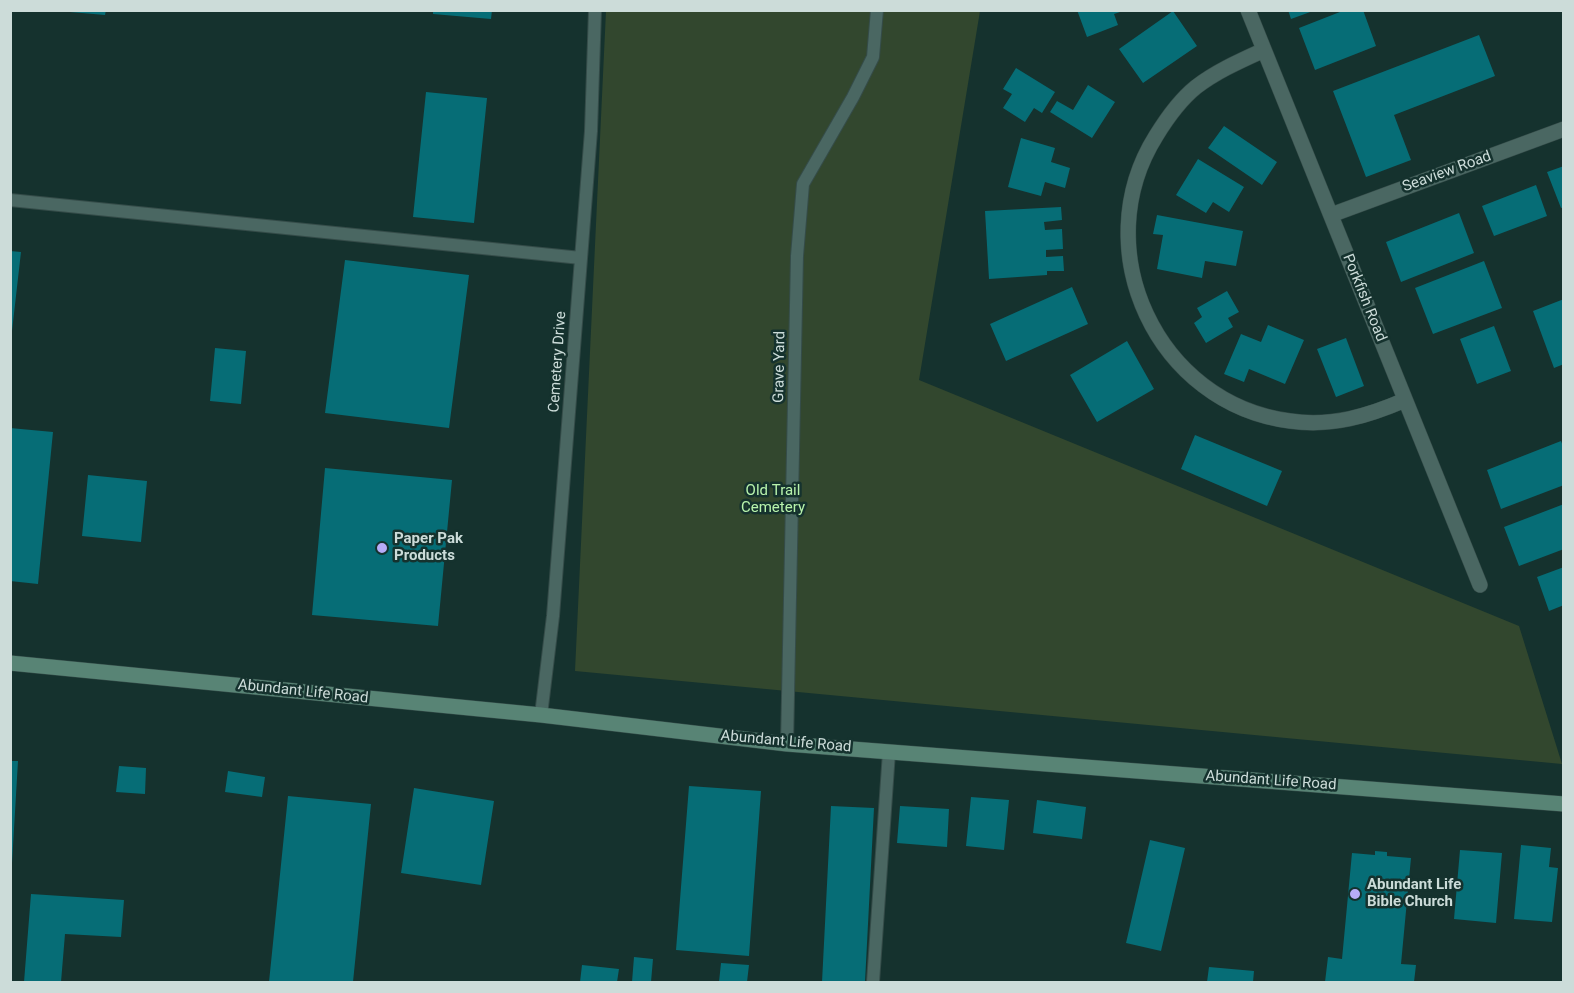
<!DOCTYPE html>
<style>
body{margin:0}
#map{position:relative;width:1574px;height:993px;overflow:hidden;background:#15322e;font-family:Roboto,sans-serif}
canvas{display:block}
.frame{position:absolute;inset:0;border:12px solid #ccdcd9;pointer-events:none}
</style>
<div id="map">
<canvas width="1574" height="993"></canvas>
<div class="frame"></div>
</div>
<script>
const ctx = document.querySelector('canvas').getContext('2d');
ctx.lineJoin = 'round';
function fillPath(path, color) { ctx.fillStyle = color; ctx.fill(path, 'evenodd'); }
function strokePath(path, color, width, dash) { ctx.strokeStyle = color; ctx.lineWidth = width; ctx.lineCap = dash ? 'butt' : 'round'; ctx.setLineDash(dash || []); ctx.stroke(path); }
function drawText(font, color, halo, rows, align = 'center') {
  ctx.font = font + ' Roboto,sans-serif'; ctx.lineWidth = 5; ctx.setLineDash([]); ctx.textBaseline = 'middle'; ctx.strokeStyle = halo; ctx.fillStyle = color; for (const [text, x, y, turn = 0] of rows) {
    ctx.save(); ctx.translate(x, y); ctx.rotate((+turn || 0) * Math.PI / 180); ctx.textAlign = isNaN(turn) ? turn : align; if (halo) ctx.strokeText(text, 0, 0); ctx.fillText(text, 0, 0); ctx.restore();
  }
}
fillPath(new Path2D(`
 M 606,11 L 980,11 L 919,380 L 1519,626 L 1562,764 L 575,671 Z`), '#32472e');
fillPath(new Path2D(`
 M 70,10 L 106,10 L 105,15 L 70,12 Z
 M 433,10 L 492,10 L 491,19 L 433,14 Z
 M 1077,10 L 1123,10 L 1123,11 L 1114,14 L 1118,25 L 1087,37 Z
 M 1288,10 L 1313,10 L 1313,11 L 1291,19 Z
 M 1345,10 L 1363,10 L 1376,46 L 1315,70 L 1299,28 Z
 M 1173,11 L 1197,46 L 1143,83 L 1119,49 Z
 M 1479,35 L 1495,76 L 1394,115 L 1411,160 L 1366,177 L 1333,91 Z
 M 1016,68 L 1055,92 L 1042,113 L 1034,108 L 1025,122 L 1003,108 L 1012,94 L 1003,89 Z
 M 1088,85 L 1115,102 L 1092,138 L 1050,112 L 1057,101 L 1073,110 Z
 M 426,92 L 487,98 L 474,223 L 413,217 Z
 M 1224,126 L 1277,162 L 1262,185 L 1208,148 Z
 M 1021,138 L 1055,148 L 1051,162 L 1070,168 L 1065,188 L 1045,182 L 1041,196 L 1008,187 Z
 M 1198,159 L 1244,187 L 1229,212 L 1213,202 L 1206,213 L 1176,195 Z
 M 1564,166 L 1564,207 L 1561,208 L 1547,172 Z
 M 1536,185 L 1547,216 L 1494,236 L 1482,206 Z
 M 1061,207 L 1062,220 L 1044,222 L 1045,230 L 1062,229 L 1063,249 L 1046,250 L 1046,257 L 1063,256 L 1064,271 L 1047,271 L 1047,275 L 989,279 L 985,211 Z
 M 1459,213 L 1474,253 L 1401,282 L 1386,242 Z
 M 1157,215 L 1243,231 L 1236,266 L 1205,261 L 1202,278 L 1157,269 L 1163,235 L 1153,234 Z
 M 10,251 L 21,252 L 12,331 L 10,331 Z
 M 345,260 L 469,275 L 449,428 L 325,413 Z
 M 1484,261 L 1502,308 L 1433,334 L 1415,288 Z
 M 1072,287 L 1088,324 L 1006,361 L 990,324 Z
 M 1227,291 L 1239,312 L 1228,318 L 1233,327 L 1206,343 L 1194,323 L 1202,317 L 1197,308 Z
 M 1564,299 L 1564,364 L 1554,368 L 1533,311 Z
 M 1268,325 L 1304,340 L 1285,384 L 1249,369 L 1244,382 L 1224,374 L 1241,334 L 1261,342 Z
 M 1494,326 L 1511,371 L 1477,384 L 1460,339 Z
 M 1346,338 L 1364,386 L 1336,397 L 1317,349 Z
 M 1127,341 L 1154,389 L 1097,422 L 1070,375 Z
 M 215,348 L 246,351 L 241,404 L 210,401 Z
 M 10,428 L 53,432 L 38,584 L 10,581 Z
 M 1195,435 L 1282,471 L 1267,506 L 1181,469 Z
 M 1561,441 L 1564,449 L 1564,485 L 1501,509 L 1487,470 Z
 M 325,468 L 452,480 L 438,626 L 312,615 Z
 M 88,475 L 147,481 L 141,542 L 82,536 Z
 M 1564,504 L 1564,549 L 1519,566 L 1504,527 Z
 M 1564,567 L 1564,605 L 1549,611 L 1537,577 Z
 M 10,761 L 18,761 L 12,863 L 10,863 Z
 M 119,766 L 146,768 L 145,794 L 116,792 Z
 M 228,771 L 265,777 L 262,797 L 225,792 Z
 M 689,786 L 761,791 L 749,956 L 676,950 Z
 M 414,788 L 494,801 L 481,885 L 401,873 Z
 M 288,796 L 371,804 L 353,982 L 269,982 Z
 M 971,797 L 1009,800 L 1004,850 L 966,846 Z
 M 1037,800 L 1086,807 L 1082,839 L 1033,833 Z
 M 831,806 L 874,808 L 865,982 L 822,982 Z
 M 900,806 L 949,809 L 947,847 L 897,843 Z
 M 1150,840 L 1185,848 L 1161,951 L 1126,943 Z
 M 1521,845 L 1551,848 L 1549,867 L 1558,868 L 1552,922 L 1514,919 Z
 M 1460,850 L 1502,853 L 1496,923 L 1454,919 Z
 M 1375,851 L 1387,852 L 1387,856 L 1411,858 L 1401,964 L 1416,965 L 1414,982 L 1325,982 L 1328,957 L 1342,959 L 1352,853 L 1375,855 Z
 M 31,894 L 124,900 L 121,937 L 65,934 L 61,982 L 24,982 Z
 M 634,957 L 653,959 L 651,982 L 632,982 Z
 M 721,963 L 749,965 L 747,982 L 719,982 Z
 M 582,965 L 619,969 L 617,982 L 580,982 Z
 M 1209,967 L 1254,971 L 1253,982 L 1207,982 Z`), '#066d76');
const lane = new Path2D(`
 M 10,200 L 581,258
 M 541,715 L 553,616 L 591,131 L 595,10
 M 787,744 L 797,256 L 803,184 L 853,97 L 873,57 L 877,10
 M 873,982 L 889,752`);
const street = new Path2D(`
 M 1248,10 L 1480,585
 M 1264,50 C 1240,61 1217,71 1196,87 C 1180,100 1167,118 1156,136 C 1085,249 1157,404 1290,421 C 1332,427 1368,416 1405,400
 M 1331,215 L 1564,129`);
const secondary = new Path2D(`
 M 10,663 L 541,715 L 787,744 L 1564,804`);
strokePath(lane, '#354c49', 14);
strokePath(street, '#354c49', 16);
strokePath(secondary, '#354c49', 16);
strokePath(lane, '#4a6762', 12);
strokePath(street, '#4a6762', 15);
strokePath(secondary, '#588475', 15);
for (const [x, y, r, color] of [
 [382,548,6,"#b6acf8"],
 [1355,894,6,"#b6acf8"]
]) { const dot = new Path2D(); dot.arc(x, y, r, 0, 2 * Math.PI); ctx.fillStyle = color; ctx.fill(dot); strokePath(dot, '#15322e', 2); }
drawText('15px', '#ccdcd9', '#15322e', [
 ["Seaview Road",1447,172,-20],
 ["Porkfish Road",1364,298,68],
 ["Cemetery Drive",558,362,-86],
 ["Grave Yard",780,367,-89],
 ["Abundant Life Road",303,692,6],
 ["Abundant Life Road",786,742,5],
 ["Abundant Life Road",1271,781,4]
]);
drawText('15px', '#b8f3ac', '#15322e', [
 ["Old Trail",773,491],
 ["Cemetery",773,508]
]);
drawText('bold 15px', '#ccdcd9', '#15322e', [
 ["Paper Pak",394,539],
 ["Products",394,556],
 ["Abundant Life",1367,885],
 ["Bible Church",1367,902]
], 'left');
</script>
